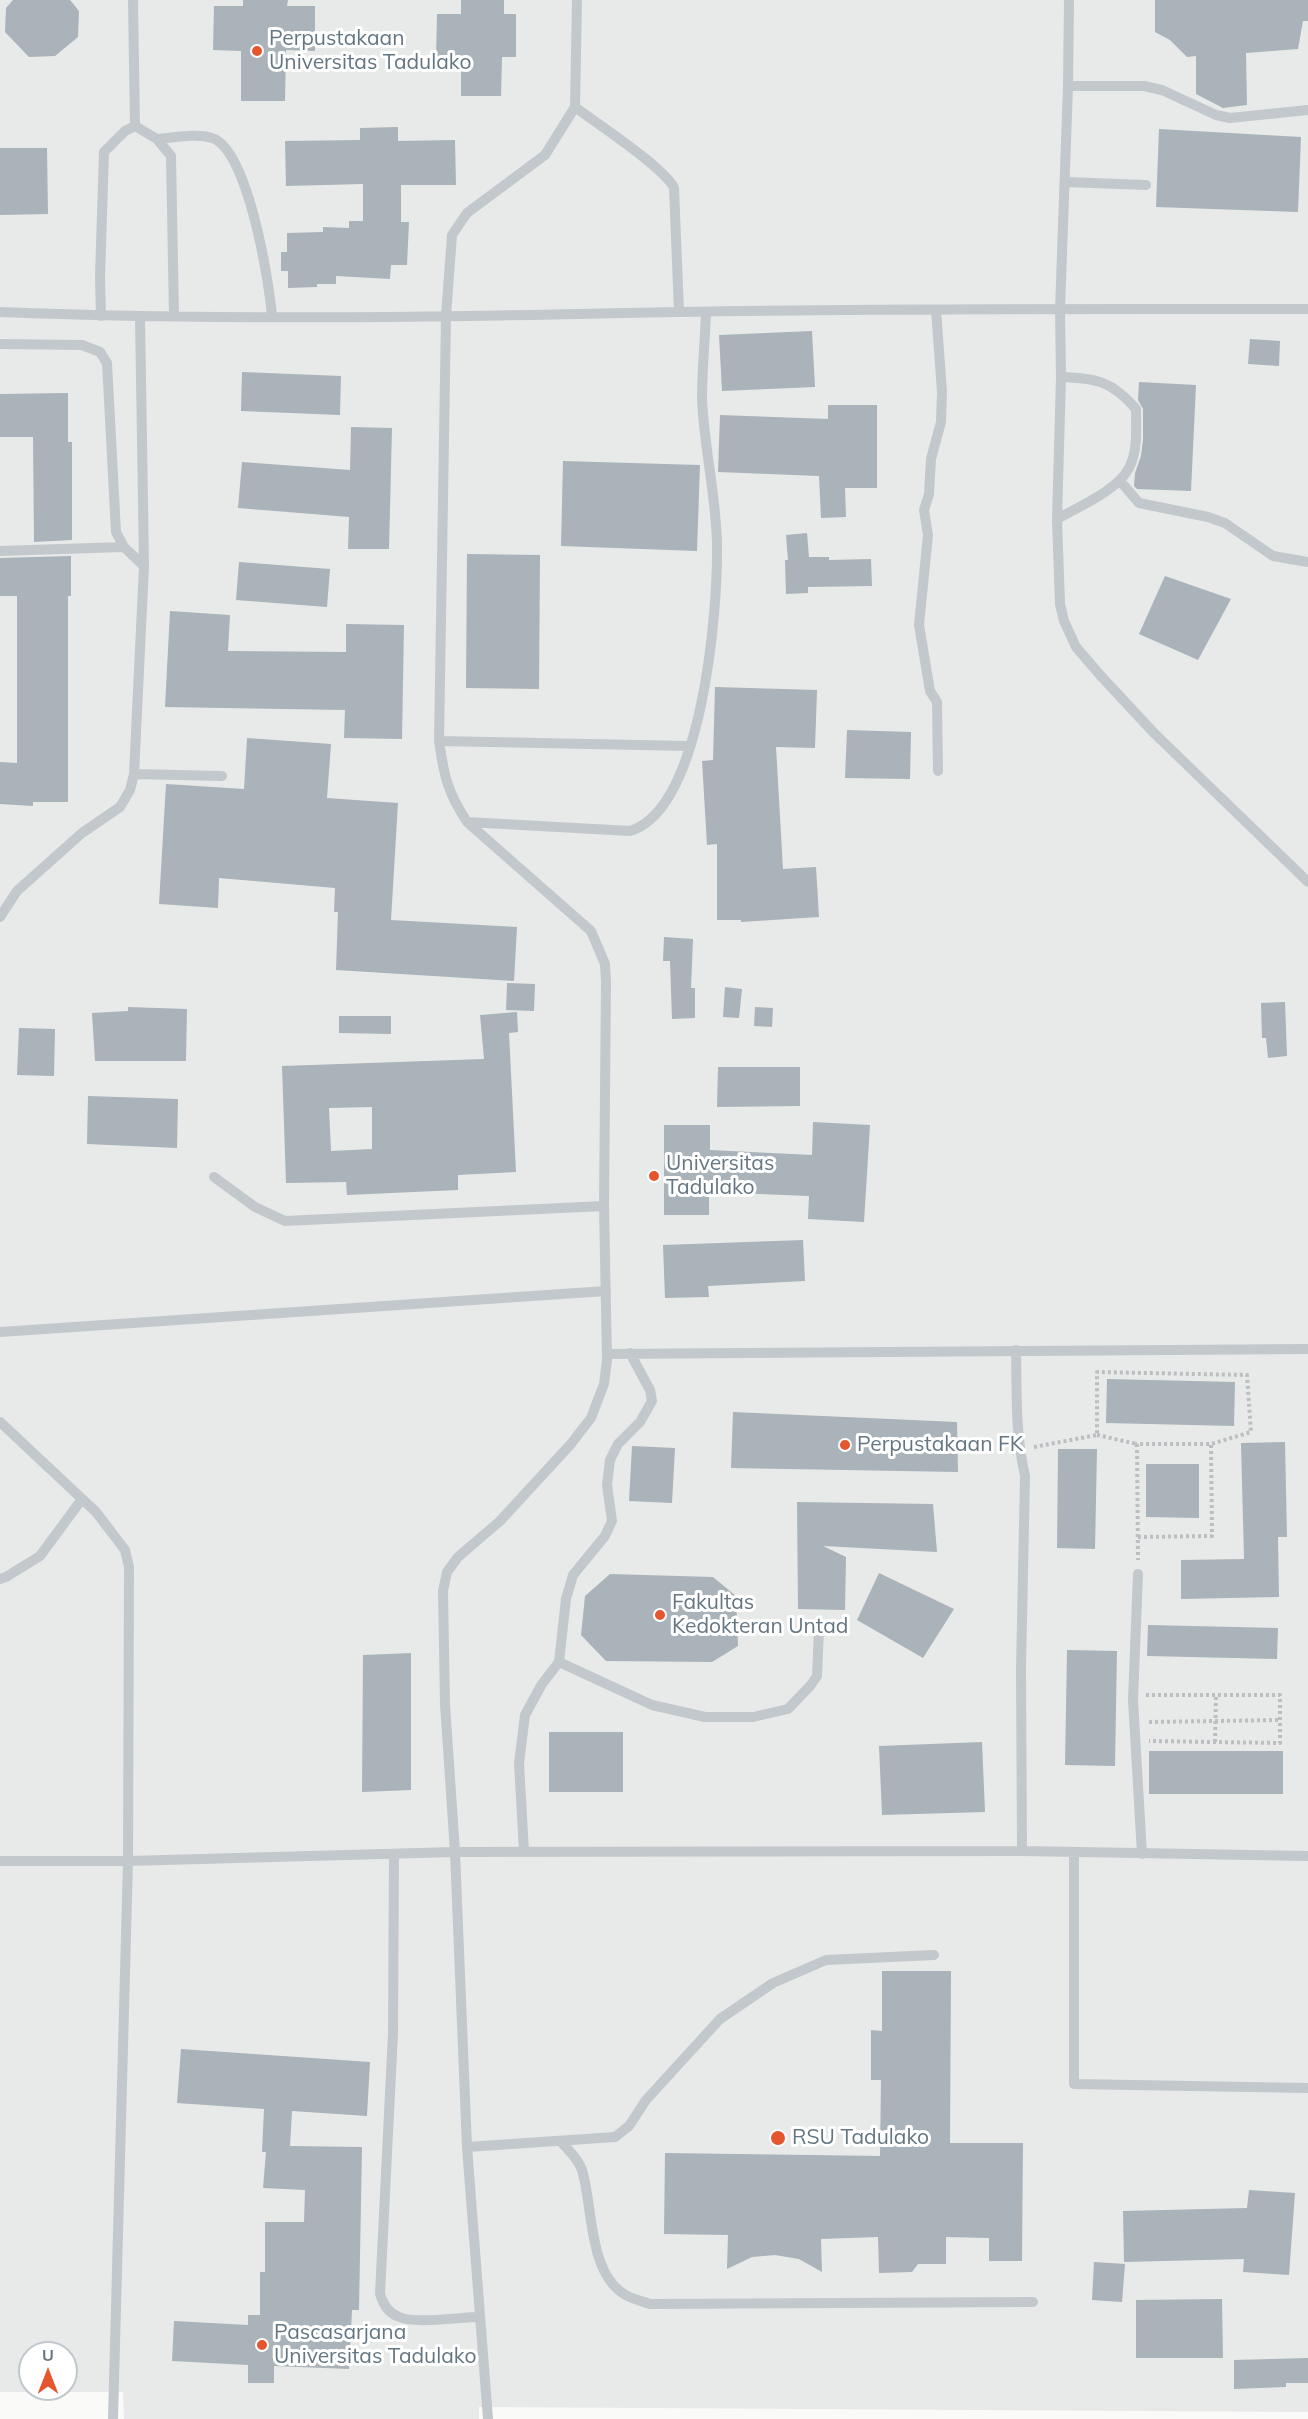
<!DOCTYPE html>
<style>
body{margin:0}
#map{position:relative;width:1308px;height:2419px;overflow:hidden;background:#fafaf8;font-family:Mulish,sans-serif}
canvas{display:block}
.north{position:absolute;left:18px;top:2341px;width:60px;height:60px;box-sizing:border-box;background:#fff;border:2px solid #c1c8cd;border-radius:50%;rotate:0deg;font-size:16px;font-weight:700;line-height:24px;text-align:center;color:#657683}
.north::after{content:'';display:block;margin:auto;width:21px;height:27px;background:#e4572e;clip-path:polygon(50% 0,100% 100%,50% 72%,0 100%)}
</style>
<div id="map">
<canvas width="1308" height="2419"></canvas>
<div class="north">U</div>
</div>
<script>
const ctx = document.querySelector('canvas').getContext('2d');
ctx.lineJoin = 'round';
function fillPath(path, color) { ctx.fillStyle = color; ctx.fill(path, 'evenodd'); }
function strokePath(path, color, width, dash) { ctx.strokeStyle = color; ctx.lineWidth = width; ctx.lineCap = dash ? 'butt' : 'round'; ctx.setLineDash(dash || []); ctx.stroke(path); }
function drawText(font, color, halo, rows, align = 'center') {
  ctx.font = font + ' Mulish,sans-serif'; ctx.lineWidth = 6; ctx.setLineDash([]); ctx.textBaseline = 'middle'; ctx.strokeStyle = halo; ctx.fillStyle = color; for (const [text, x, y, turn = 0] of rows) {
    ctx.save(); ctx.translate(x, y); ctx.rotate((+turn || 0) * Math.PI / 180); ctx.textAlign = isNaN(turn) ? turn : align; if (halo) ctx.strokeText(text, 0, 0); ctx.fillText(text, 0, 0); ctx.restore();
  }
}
fillPath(new Path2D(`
 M 0,0 L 1308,0 L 1308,2412 L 479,2407 L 479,2419 L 124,2419 L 123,2392 L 0,2392 ZM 30,2353 L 66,2353 L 66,2389 L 30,2389 Z`), '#e8e9e9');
fillPath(new Path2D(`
 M 13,0 L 70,0 L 79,11 L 78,37 L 55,56 L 29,57 L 5,32 L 6,8 Z
 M 243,0 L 288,0 L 287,6 L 315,6 L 315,51 L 286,50 L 285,101 L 241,101 L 241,51 L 213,50 L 214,6 L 243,6 Z
 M 461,0 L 504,0 L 504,14 L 516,14 L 516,57 L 502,57 L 501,96 L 461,96 L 461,59 L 436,59 L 437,14 L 461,14 Z
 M 1155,0 L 1308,0 L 1308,21 L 1303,21 L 1298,49 L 1246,53 L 1247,105 L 1223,108 L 1196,94 L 1196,56 L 1187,57 L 1170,40 L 1155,32 Z
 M 398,127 L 398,141 L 455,140 L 456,185 L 401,185 L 401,222 L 409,222 L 407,265 L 391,265 L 390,279 L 336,276 L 336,284 L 317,284 L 317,287 L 288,288 L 288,271 L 281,271 L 281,252 L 287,252 L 287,233 L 323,232 L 323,227 L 349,228 L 349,221 L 363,221 L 363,184 L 286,186 L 285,141 L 360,140 L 360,128 Z
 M 1159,129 L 1301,137 L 1298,212 L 1156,207 Z
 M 0,148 L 47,148 L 48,214 L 0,215 Z
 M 812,331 L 815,387 L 722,391 L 719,335 Z
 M 1250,339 L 1280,341 L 1279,366 L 1248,364 Z
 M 242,372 L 341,376 L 340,415 L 241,411 Z
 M 1139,382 L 1196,385 L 1191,491 L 1137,489 L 1134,486 L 1135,473 L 1141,456 L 1143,440 L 1143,409 L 1138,400 Z
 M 68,393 L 68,442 L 72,442 L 72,540 L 34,542 L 33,437 L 0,437 L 0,394 Z
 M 828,405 L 877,405 L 877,488 L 845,488 L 846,517 L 821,518 L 819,476 L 718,472 L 720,415 L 828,419 Z
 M 351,427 L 392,428 L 389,549 L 348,549 L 349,517 L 238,508 L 242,462 L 350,470 Z
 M 563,461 L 700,465 L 697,551 L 561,546 Z
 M 807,533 L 809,557 L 829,557 L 829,560 L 871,559 L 872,586 L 808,587 L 808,593 L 786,594 L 785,560 L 788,560 L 786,535 Z
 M 467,554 L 540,555 L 539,689 L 466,688 Z
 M 71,556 L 71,596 L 68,596 L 68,802 L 33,802 L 33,806 L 0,804 L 0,762 L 17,763 L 17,596 L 0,596 L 0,558 Z
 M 239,562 L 330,569 L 327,607 L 236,600 Z
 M 1165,576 L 1231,599 L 1198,660 L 1139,634 Z
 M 170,611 L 230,615 L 228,651 L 346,652 L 346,624 L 404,625 L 402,739 L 344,738 L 345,710 L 165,707 Z
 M 715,687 L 817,690 L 815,748 L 776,747 L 783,869 L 816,867 L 819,917 L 741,922 L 741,920 L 717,920 L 717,844 L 707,845 L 702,761 L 713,760 Z
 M 847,730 L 911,732 L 910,779 L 845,778 Z
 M 247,738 L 331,744 L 327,798 L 398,803 L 391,920 L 517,927 L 514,981 L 336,970 L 338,912 L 334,912 L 335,888 L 219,878 L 218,908 L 159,904 L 166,784 L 244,789 Z
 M 664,937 L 693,939 L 691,988 L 695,988 L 695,1018 L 672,1019 L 670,961 L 663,961 Z
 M 507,983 L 535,984 L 534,1011 L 506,1010 Z
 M 725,987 L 742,989 L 739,1018 L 723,1017 Z
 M 1285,1002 L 1287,1056 L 1268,1058 L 1266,1038 L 1262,1038 L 1261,1003 Z
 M 128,1007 L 187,1009 L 186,1061 L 95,1061 L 92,1013 L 128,1011 Z
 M 755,1007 L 773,1008 L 772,1027 L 754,1026 Z
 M 517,1012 L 518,1032 L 509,1033 L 516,1172 L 458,1175 L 458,1190 L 347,1195 L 346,1182 L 286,1183 L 282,1066 L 484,1059 L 480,1015 ZM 372,1107 L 372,1149 L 331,1151 L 329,1108 Z
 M 339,1016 L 391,1016 L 391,1034 L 339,1033 Z
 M 19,1028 L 55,1029 L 54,1076 L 17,1075 Z
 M 718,1067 L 800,1067 L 800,1106 L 717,1107 Z
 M 88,1096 L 178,1099 L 177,1148 L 87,1144 Z
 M 813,1122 L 870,1125 L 864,1222 L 808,1219 L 809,1196 L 709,1192 L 709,1215 L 664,1215 L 664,1125 L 710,1125 L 710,1150 L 812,1155 Z
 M 803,1240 L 805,1281 L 708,1286 L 709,1297 L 665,1298 L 663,1245 Z
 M 1107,1379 L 1235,1382 L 1234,1426 L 1106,1423 Z
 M 733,1412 L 957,1422 L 958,1472 L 731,1468 Z
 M 1285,1442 L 1287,1537 L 1278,1537 L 1279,1597 L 1181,1599 L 1181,1560 L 1244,1559 L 1241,1443 Z
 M 632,1446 L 675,1448 L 672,1503 L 629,1501 Z
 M 1058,1449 L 1097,1449 L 1095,1549 L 1057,1548 Z
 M 1146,1464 L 1199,1464 L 1199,1518 L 1146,1517 Z
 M 797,1502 L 933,1504 L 937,1552 L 823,1546 L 846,1557 L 845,1610 L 798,1609 Z
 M 879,1573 L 954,1609 L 923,1658 L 857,1620 Z
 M 610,1574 L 713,1577 L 736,1596 L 738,1646 L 712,1662 L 606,1661 L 581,1635 L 585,1596 Z
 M 1148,1625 L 1278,1628 L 1277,1659 L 1147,1656 Z
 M 1067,1650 L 1117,1651 L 1115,1766 L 1065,1765 Z
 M 411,1653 L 411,1790 L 362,1792 L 363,1655 Z
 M 549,1732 L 623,1732 L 623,1792 L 549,1792 Z
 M 982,1742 L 985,1812 L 882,1815 L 879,1746 Z
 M 1149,1751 L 1283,1751 L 1283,1794 L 1149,1794 Z
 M 882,1971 L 951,1971 L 950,2143 L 1023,2143 L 1022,2261 L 989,2261 L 989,2238 L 946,2237 L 946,2264 L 918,2264 L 912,2272 L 879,2273 L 878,2237 L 821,2239 L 822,2272 L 799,2259 L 775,2255 L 752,2257 L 727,2269 L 728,2235 L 664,2234 L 665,2153 L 880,2156 L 881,2080 L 871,2080 L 871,2030 L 882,2031 Z
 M 181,2049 L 370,2062 L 367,2116 L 292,2111 L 290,2146 L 362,2147 L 359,2310 L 352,2310 L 349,2369 L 274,2366 L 274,2383 L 248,2383 L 248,2365 L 172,2361 L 174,2321 L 248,2325 L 248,2315 L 260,2315 L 260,2272 L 265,2272 L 265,2222 L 304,2222 L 305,2190 L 263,2188 L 266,2152 L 262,2152 L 264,2109 L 177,2103 Z
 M 1249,2190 L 1295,2193 L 1289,2275 L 1243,2272 L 1244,2259 L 1124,2262 L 1123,2211 L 1247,2208 Z
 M 1094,2262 L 1125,2264 L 1122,2302 L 1092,2300 Z
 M 1222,2299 L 1223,2358 L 1136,2358 L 1136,2300 Z
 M 1308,2358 L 1308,2383 L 1286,2383 L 1286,2387 L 1234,2389 L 1234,2360 Z`), '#aab3b9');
strokePath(new Path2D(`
 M 1097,1435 L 1137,1444
 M 1034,1447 L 1097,1435 L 1097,1372 L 1247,1375 L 1251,1432 L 1211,1444 L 1137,1444 L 1138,1560
 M 1138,1537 L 1212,1536 L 1211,1444
 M 1146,1695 L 1280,1695 L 1280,1743 L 1149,1741
 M 1149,1722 L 1280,1720
 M 1215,1742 L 1216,1695`), '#bbbfc2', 4, [3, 3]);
strokePath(new Path2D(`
 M 133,0 L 135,126 L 157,139 L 171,156 L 174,316
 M 1069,0 L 1068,86 L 1060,310 L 1061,377 L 1057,519 L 1060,604 L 1064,621 L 1076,647 L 1100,675 L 1154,733 L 1308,882
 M 1068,86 L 1144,86 L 1162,90 L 1216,115 L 1230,118 L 1308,110
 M 575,107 C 596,123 665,168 674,188 L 679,312
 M 157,139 C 174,138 195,133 212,138 C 248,149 269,281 272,316
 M 1065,182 L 1146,185
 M 936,310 L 942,392 L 941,422 L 931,459 L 929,494 L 924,510 L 928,535 L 919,625 L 930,691 L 937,702 L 938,771
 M 0,312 C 225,321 452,317 677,312 C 887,308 1098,309 1308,309
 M 101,316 L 100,277 L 104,152 L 125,131 L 135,126
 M 0,344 L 82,345 L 100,352 L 107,363 L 116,532 L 124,547 L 144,566
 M 1120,481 L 1139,503 L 1208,517 L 1225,523 L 1273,556 L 1308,562
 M 1057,519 C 1078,507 1118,490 1129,468 C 1138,451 1136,428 1136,409 C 1112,381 1096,378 1061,377
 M 0,551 L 124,547
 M 439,741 L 689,746
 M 134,774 L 222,776
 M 467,822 L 630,831 C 703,809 718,609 717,544 C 716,495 704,447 702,399 C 702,370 705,341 706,312
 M 0,917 L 17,891 L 82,833 L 120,807 L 130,790 L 134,774 L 144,566 L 140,316
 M 214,1177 L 255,1207 L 285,1221 L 604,1206
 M 0,1332 L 606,1291
 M 1016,1350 C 1017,1395 1015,1432 1025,1476 L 1021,1669 L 1022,1851
 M 607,1354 L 1308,1349
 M 0,1422 L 96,1512 L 125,1550 L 129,1567 L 128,1861 L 113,2419
 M 1138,1574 L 1133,1700 L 1142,1854
 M 0,1579 L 6,1577 L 40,1556 L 82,1499
 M 559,1662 L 652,1705 L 705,1717 L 753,1717 L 788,1709 L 810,1686 L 817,1676 L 819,1629
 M 524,1852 L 519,1763 L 525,1715 L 542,1684 L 559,1662 L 566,1599 L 573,1575 L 605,1536 L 612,1521 L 607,1485 L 610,1460 L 618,1444 L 640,1422 L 652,1401 L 650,1390 L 630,1353
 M 1074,1853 L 1074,2084 L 1308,2088
 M 394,1855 L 393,2033 L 380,2294 C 383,2303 387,2312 397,2316 C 413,2325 459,2317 479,2317
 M 0,1861 L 128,1861 L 455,1852 L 1022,1851 L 1308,1856
 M 560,2141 C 568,2149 578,2159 582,2170 C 593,2206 588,2271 624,2294 C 631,2299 642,2301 650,2304 L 1033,2302
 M 467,2147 L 615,2137 L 629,2126 L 646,2100 L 720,2019 L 773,1983 L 826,1960 L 934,1955
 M 488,2419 L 467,2147 L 455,1852 L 445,1704 L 443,1591 L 447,1572 L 458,1557 L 500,1521 L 570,1445 L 591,1418 L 604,1384 L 607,1360 L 604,1206 L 606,982 L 605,964 L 591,931 L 467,822 C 447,791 444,776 439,741 L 446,316 L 452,235 L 467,213 L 545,155 L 575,107 L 577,0`), '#c3c8cc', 10);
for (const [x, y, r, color] of [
 [257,51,6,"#e4572e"],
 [654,1176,6,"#e4572e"],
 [845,1445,6,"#e4572e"],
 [660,1615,6,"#e4572e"],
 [778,2138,8,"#e4572e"],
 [262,2345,6,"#e4572e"]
]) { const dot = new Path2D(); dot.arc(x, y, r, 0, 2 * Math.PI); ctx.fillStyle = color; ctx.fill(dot); strokePath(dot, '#fff', 2); }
drawText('21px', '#657683', '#fff', [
 ["Perpustakaan",269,39],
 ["Universitas Tadulako",269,63],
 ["Universitas",666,1164],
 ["Tadulako",666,1188],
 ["Perpustakaan FK",857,1445],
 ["Fakultas",672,1603],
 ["Kedokteran Untad",672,1627],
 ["RSU Tadulako",792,2138],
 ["Pascasarjana",274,2333],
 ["Universitas Tadulako",274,2357]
], 'left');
</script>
